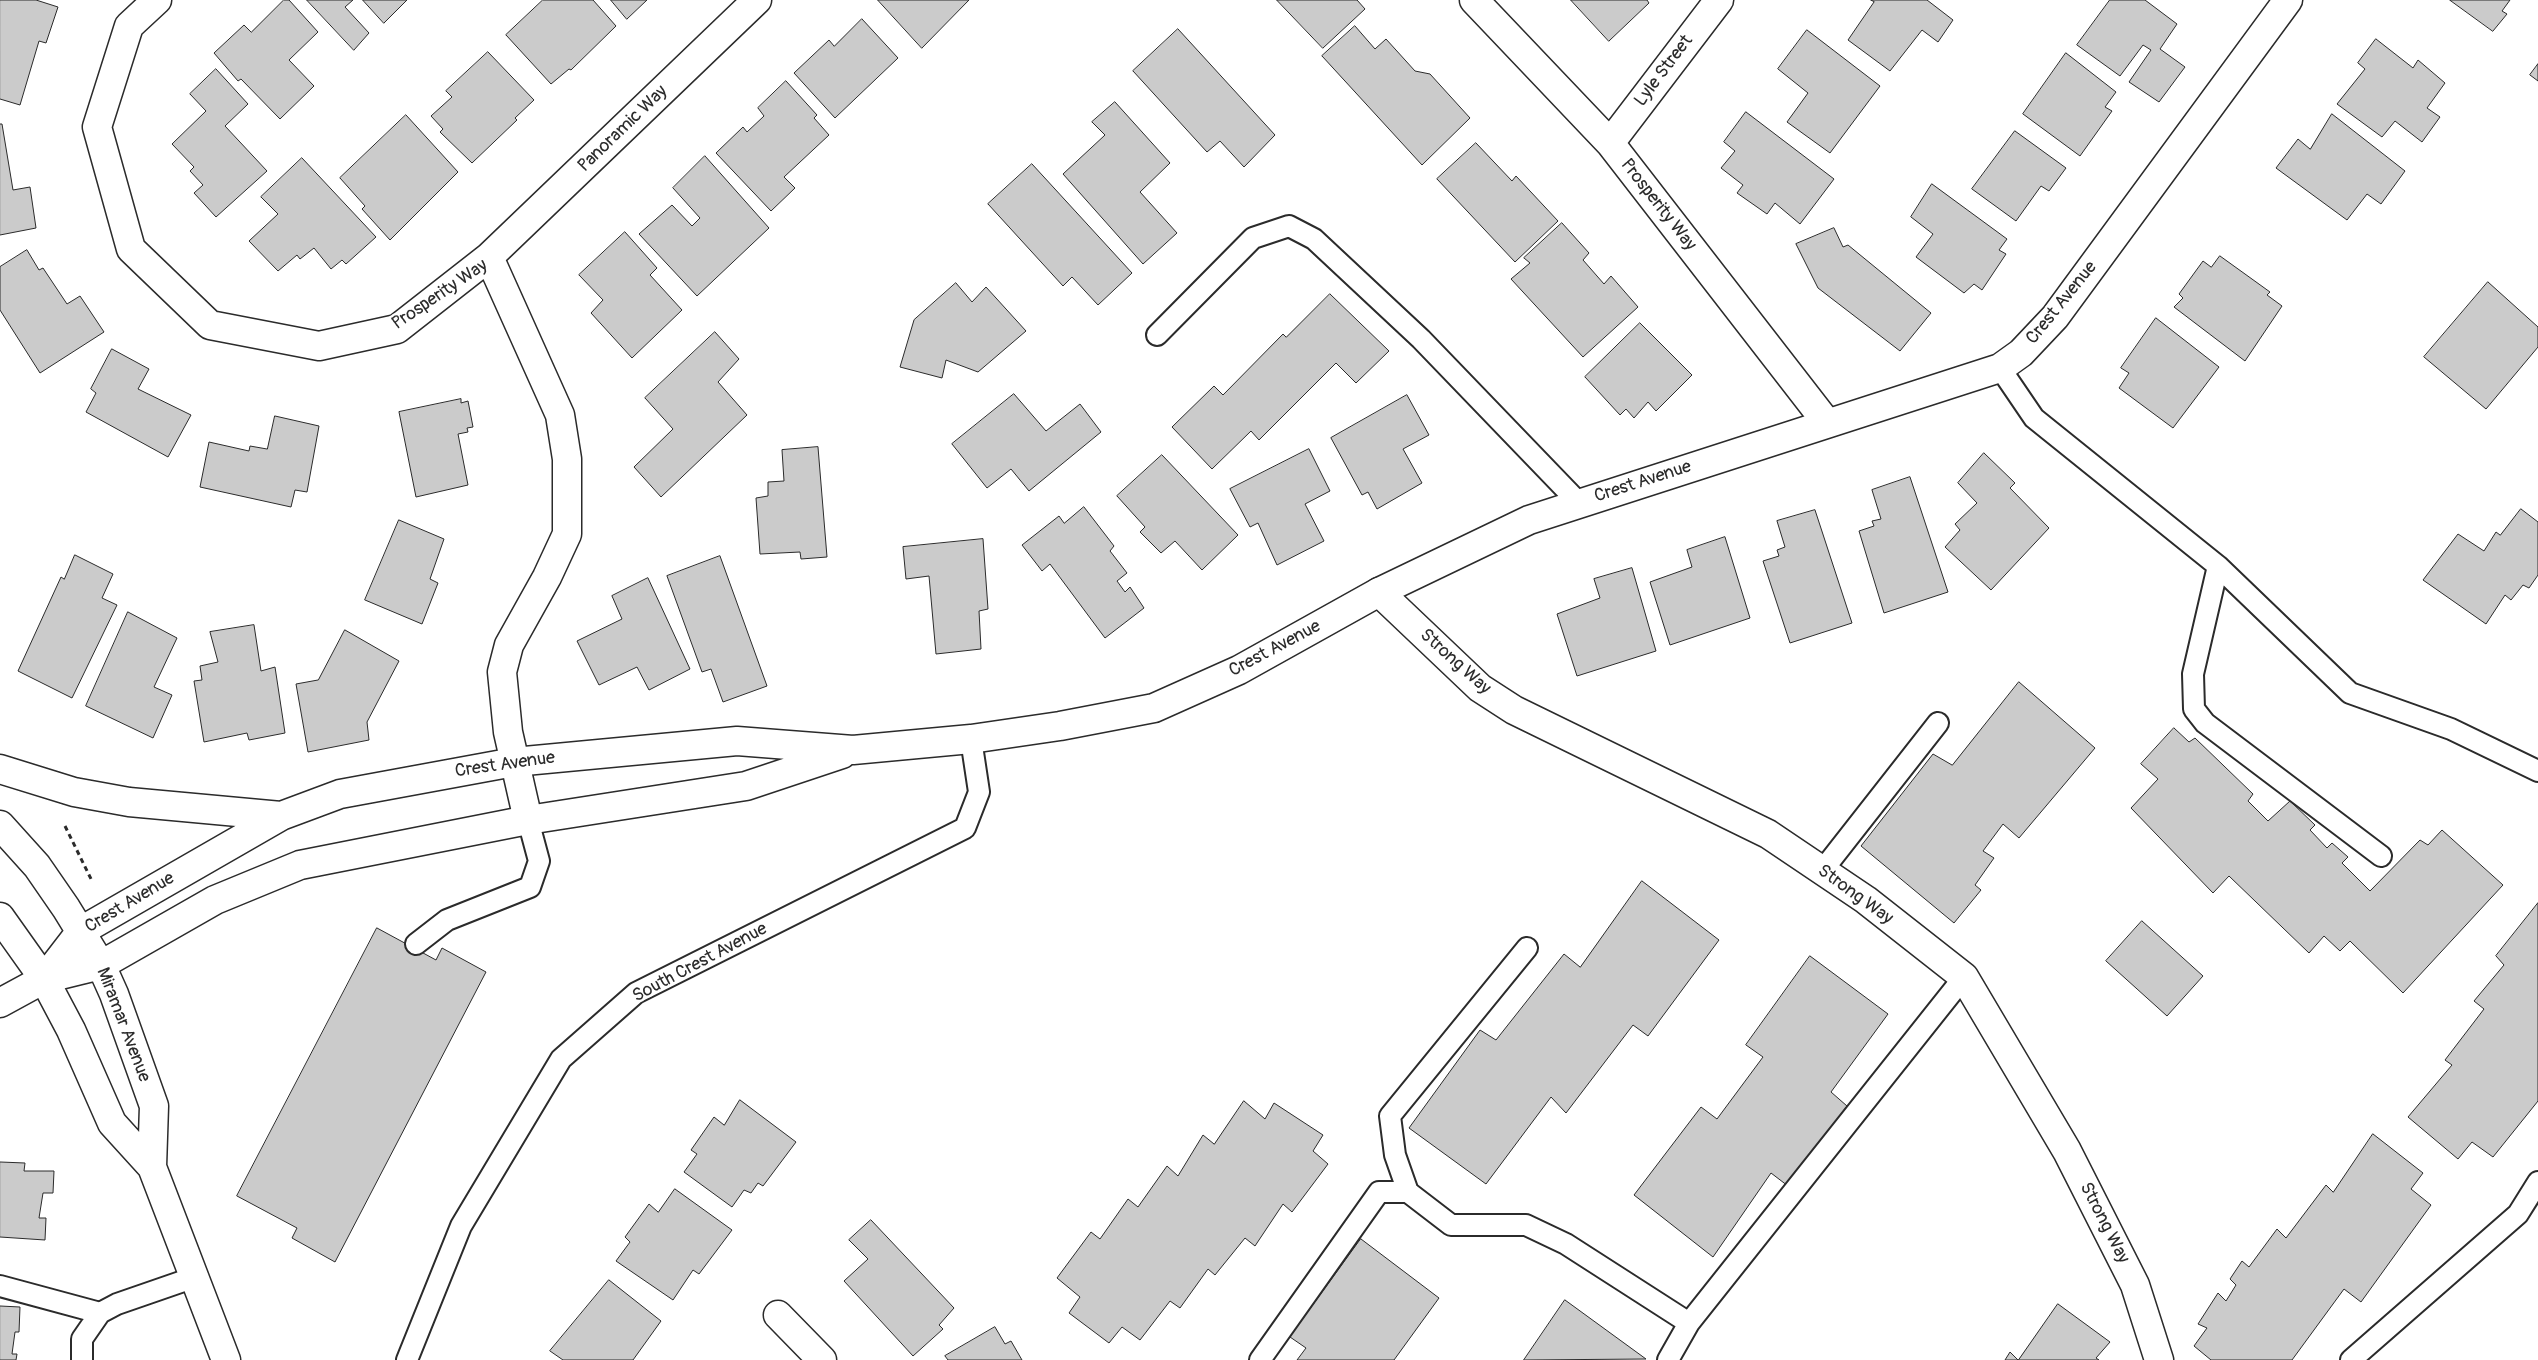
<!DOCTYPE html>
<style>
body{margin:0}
canvas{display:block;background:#fff}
</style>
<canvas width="2538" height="1360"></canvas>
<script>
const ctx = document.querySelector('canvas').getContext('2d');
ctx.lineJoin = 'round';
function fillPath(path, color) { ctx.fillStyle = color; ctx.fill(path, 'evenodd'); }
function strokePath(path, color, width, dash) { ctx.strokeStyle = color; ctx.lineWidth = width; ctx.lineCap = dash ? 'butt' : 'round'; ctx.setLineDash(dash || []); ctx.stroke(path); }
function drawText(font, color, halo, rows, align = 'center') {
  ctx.font = font + ' Pangolin,sans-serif'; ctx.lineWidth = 4.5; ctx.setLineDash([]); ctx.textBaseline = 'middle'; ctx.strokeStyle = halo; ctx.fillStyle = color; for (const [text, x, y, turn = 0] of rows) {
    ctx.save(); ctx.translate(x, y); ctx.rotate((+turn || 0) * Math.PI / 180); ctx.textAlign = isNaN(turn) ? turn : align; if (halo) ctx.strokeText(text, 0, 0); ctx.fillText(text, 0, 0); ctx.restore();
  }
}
const building = new Path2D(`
 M 0,0 L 36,0 L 58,7 L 46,43 L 39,41 L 20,105 L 0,99 Z
 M 284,0 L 289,0 L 318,32 L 289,60 L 314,86 L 280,119 L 241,79 L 238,81 L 214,53 L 244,25 L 251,32 Z
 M 307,0 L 353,0 L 345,7 L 369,33 L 354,50 Z
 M 363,0 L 407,0 L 384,23 Z
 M 543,0 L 593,0 L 616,26 L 571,70 L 569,69 L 551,84 L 506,35 Z
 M 611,0 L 647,0 L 627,19 Z
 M 878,0 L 969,0 L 922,48 Z
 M 1277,0 L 1357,0 L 1365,9 L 1323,48 Z
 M 1571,0 L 1647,0 L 1649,3 L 1609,41 Z
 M 1871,0 L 1927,0 L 1953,20 L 1938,42 L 1922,30 L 1890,71 L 1848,40 L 1874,2 Z
 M 2110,0 L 2145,0 L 2177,24 L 2160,49 L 2185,67 L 2159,102 L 2129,82 L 2151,50 L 2143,45 L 2120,76 L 2077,45 Z
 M 2450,0 L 2510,0 L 2502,11 L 2507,14 L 2493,31 Z
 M 862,19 L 898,58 L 835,118 L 794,73 L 829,40 L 834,46 Z
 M 1355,26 L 1375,49 L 1386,39 L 1415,71 L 1430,74 L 1470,118 L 1422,165 L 1322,56 Z
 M 1178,29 L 1275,135 L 1244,167 L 1220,141 L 1207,152 L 1133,71 Z
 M 1807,30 L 1880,86 L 1830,153 L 1787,122 L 1808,93 L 1778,69 Z
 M 2376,39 L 2413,68 L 2418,60 L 2445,83 L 2427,108 L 2440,117 L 2422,142 L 2395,121 L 2382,137 L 2337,104 L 2365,69 L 2358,63 Z
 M 488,52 L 534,100 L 515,118 L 517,120 L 472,163 L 440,132 L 443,129 L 431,116 L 452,97 L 446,91 Z
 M 2066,53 L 2116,92 L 2105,107 L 2112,111 L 2080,156 L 2023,114 Z
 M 2538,64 L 2538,81 L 2530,75 Z
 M 216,69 L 248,104 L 225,126 L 267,171 L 216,217 L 194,193 L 203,185 L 190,171 L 194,167 L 172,144 L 206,111 L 190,94 Z
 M 786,81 L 817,115 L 814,118 L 829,135 L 784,177 L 795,188 L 771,211 L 716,153 L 743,127 L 747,132 L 764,116 L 758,108 Z
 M 1115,102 L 1170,163 L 1140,192 L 1177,233 L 1143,264 L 1063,174 L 1105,135 L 1092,122 Z
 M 1746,112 L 1834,179 L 1800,224 L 1775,203 L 1767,214 L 1737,193 L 1743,185 L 1721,168 L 1735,151 L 1724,142 Z
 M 2332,114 L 2405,171 L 2381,204 L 2367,194 L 2347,220 L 2276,168 L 2298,139 L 2310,149 Z
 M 406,115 L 458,172 L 390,240 L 362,209 L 365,206 L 340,178 Z
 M 0,124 L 2,124 L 13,190 L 30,187 L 36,228 L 0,235 Z
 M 2015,131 L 2066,168 L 2049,191 L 2041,186 L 2016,221 L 1972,189 Z
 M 1476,143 L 1512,181 L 1516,176 L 1558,221 L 1515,262 L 1437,179 Z
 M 705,156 L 769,228 L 697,296 L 639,234 L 672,205 L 692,226 L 700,218 L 673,188 Z
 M 302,158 L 376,237 L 346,264 L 342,260 L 331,269 L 314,248 L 300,259 L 297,255 L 278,271 L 249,241 L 278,214 L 261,197 Z
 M 1032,164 L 1132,273 L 1098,305 L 1072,277 L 1063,286 L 988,204 Z
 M 1932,184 L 2007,239 L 1999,250 L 2006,254 L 1982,290 L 1974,284 L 1964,293 L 1916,257 L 1933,234 L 1911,217 Z
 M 1562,223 L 1589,253 L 1583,260 L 1604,284 L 1611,276 L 1638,307 L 1583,357 L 1511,279 L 1530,263 L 1524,258 Z
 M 1834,228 L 1843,247 L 1848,245 L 1931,313 L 1900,351 L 1818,288 L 1796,244 Z
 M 625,232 L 657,268 L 650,275 L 682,310 L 632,358 L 591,313 L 603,300 L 579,275 Z
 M 27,250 L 39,270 L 43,268 L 67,304 L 80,296 L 104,332 L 40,373 L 0,310 L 0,267 Z
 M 2220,256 L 2270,292 L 2267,295 L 2282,306 L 2245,361 L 2174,307 L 2183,298 L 2179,294 L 2203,261 L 2211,267 Z
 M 2488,282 L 2538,327 L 2538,347 L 2486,409 L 2424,357 Z
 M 956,283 L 972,302 L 986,287 L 1026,331 L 978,372 L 946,360 L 942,378 L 900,367 L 914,320 Z
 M 1330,294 L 1389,351 L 1356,383 L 1336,363 L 1259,440 L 1251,431 L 1212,469 L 1172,427 L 1214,386 L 1223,395 L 1283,334 L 1286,337 Z
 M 2156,318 L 2219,367 L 2173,428 L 2119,388 L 2129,373 L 2121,368 Z
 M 1640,323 L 1692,375 L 1656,411 L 1648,402 L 1634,418 L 1626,409 L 1620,415 L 1585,377 Z
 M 715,332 L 739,359 L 718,382 L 747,415 L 661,497 L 634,467 L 673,429 L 645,398 Z
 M 112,349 L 149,369 L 138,389 L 191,415 L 168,457 L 86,412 L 96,393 L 91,389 Z
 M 1014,394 L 1046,431 L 1080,404 L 1101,432 L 1029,491 L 1011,469 L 987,488 L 952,444 Z
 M 1407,395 L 1429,435 L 1403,449 L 1422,483 L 1377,509 L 1368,492 L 1362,495 L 1331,438 Z
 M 461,399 L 461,403 L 468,401 L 473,427 L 467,428 L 468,432 L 458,434 L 468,485 L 416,497 L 399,412 Z
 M 275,416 L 319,426 L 307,492 L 295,490 L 291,507 L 200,487 L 209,442 L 249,451 L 250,446 L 267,449 Z
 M 818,447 L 827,557 L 801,559 L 800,552 L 760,554 L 756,498 L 768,496 L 768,482 L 784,481 L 782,450 Z
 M 1309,449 L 1330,491 L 1305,504 L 1324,541 L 1277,565 L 1258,523 L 1250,527 L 1230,489 Z
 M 1984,453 L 2015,483 L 2010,488 L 2049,528 L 1991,590 L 1945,547 L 1960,530 L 1955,524 L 1977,503 L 1958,483 Z
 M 1162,455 L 1238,535 L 1202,570 L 1175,541 L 1161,553 L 1140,532 L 1145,527 L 1117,496 Z
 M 1910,477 L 1948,592 L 1884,613 L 1859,531 L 1874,526 L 1872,521 L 1881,519 L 1872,490 Z
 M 1084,507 L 1114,546 L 1110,551 L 1127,573 L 1117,581 L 1125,592 L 1130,587 L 1144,608 L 1105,638 L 1050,564 L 1042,571 L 1022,545 L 1059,516 L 1064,523 Z
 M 2521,509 L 2538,522 L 2538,575 L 2529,588 L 2523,585 L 2511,600 L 2505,595 L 2486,624 L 2423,580 L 2458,534 L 2484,551 L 2496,532 L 2500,535 Z
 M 1815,510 L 1852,623 L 1790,643 L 1763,561 L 1779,556 L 1777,550 L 1785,547 L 1777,521 Z
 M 399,520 L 444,539 L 430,579 L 438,583 L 422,624 L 365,600 Z
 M 1725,537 L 1750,618 L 1670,645 L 1650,582 L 1692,567 L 1687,550 Z
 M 983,539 L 988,609 L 979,611 L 981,649 L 936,654 L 929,576 L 906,579 L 903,547 Z
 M 75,555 L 113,574 L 102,598 L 117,605 L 72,698 L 18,671 L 61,577 L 64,579 Z
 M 720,556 L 767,686 L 723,702 L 711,669 L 702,672 L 667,576 Z
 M 1632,568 L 1656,651 L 1577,676 L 1557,614 L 1600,598 L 1594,579 Z
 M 648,578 L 690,669 L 649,690 L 637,667 L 599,685 L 577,641 L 622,619 L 612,596 Z
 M 128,612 L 177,638 L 154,687 L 172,695 L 153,738 L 86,706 Z
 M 254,625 L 261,671 L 275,667 L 285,733 L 249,740 L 247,733 L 204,742 L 194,681 L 202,680 L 200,666 L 218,662 L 210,632 Z
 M 345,630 L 399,661 L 367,722 L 369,740 L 308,752 L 296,684 L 318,680 Z
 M 2019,682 L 2095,748 L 2019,838 L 2003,824 L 1983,851 L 1994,858 L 1975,885 L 1981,890 L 1954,923 L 1861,846 L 1933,754 L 1952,765 Z
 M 2174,728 L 2189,742 L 2195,738 L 2253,794 L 2248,801 L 2268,821 L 2290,801 L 2315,825 L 2310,830 L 2327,848 L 2332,843 L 2348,857 L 2342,863 L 2370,891 L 2420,840 L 2428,845 L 2442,830 L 2503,885 L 2403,993 L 2350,941 L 2340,951 L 2324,936 L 2309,953 L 2229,876 L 2213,893 L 2131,808 L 2158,779 L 2141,764 Z
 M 1642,881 L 1719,940 L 1648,1036 L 1633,1025 L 1566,1113 L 1551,1097 L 1486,1184 L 1409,1128 L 1480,1030 L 1496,1040 L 1564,954 L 1580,967 Z
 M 2538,903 L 2538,1101 L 2493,1157 L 2472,1142 L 2458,1159 L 2408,1117 L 2452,1065 L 2445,1060 L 2484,1009 L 2474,1001 L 2504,965 L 2496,956 Z
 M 2142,921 L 2203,976 L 2167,1016 L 2106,961 Z
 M 377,928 L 436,960 L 442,948 L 486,972 L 335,1262 L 292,1238 L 297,1228 L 237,1196 Z
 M 1810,956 L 1888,1014 L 1831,1092 L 1847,1106 L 1788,1186 L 1771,1173 L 1713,1257 L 1634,1195 L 1701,1107 L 1717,1119 L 1763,1057 L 1746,1045 Z
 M 740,1100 L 796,1142 L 763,1186 L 758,1183 L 751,1193 L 744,1190 L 732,1207 L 684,1172 L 697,1154 L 691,1150 L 714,1117 L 724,1125 Z
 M 1244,1101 L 1265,1119 L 1274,1103 L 1323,1135 L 1313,1151 L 1328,1164 L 1292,1212 L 1283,1204 L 1255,1246 L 1245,1238 L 1215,1275 L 1208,1269 L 1180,1308 L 1170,1301 L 1140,1340 L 1122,1327 L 1109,1343 L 1069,1313 L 1080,1297 L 1057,1278 L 1091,1232 L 1100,1239 L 1128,1199 L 1138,1207 L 1167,1166 L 1178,1176 L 1203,1135 L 1214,1144 Z
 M 2373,1134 L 2423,1173 L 2411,1189 L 2431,1205 L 2361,1302 L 2344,1289 L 2292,1360 L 2211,1360 L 2194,1346 L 2207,1328 L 2198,1324 L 2218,1293 L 2226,1301 L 2236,1285 L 2230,1279 L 2242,1261 L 2249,1267 L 2277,1229 L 2286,1238 L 2326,1185 L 2333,1192 Z
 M 0,1162 L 25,1163 L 24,1171 L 54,1171 L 53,1193 L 43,1193 L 39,1218 L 46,1218 L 45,1240 L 0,1237 Z
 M 675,1189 L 732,1230 L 699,1274 L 693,1270 L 673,1300 L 616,1261 L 630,1242 L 625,1237 L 649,1204 L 658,1212 Z
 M 871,1220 L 954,1308 L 939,1325 L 943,1329 L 913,1356 L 844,1281 L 868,1259 L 849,1240 Z
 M 1361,1239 L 1439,1298 L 1394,1360 L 1297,1360 L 1306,1348 L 1290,1337 Z
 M 609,1280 L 661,1321 L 633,1360 L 563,1360 L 550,1351 Z
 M 1565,1300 L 1646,1359 L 1524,1360 Z
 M 2058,1304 L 2110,1342 L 2096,1358 L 2099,1360 L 2005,1360 L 2010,1352 L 2018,1360 Z
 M 0,1306 L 20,1307 L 19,1332 L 15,1332 L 12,1354 L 17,1354 L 16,1360 L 0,1360 Z
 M 995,1327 L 1005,1344 L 1011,1341 L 1022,1360 L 948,1360 L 945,1356 Z`);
fillPath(building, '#cbcbcb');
strokePath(building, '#2b2b2b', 1);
const lane = new Path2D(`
 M 1157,335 L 1253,238 L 1289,226 L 1314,239 L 1421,339 L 1579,503
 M 2000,368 L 2034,418 L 2218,566 L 2350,693 L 2451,729 L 2538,771
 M 2218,566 L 2193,674 L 2194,709 L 2205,723 L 2381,856
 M 1822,871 L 1938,723
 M 416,944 L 447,920 L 530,887 L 539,861 L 528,820
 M 1408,1192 L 1395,1155 L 1390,1116 L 1527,948
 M 0,1286 L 100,1313
 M 82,1360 L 82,1339 L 100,1313 L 117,1304 L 195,1277
 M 407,1360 L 461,1226 L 561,1059 L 636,993 L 965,828 L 979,792 L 971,739
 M 1260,1360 L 1379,1192 L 1408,1192 L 1451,1225 L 1526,1225 L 1566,1244 L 1689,1323
 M 1668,1360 L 1689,1323 L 1964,977
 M 2351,1360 L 2518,1214 L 2538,1182`);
const street = new Path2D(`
 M 157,0 L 129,26 L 97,127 L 131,249 L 210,325 L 319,346 L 397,329 L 489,257 L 560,415 L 567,459 L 567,534 L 547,577 L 509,645 L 502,672 L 508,732 L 528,820
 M 1474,0 L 1610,143 L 1827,423
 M 1610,143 L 1719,0
 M 489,257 L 757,0
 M 1379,592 L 1480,688 L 1514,710 L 1768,834 L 1866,900 L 1964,977 L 2067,1151 L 2135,1285 L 2159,1360
 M 0,1003 L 44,979
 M 778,1315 L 822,1360`);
const secondary = new Path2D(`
 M 0,769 L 74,792 L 129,802 L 281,816
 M 0,825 L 37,866 L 66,908 L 101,965 L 114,994 L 154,1106 L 152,1167
 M 0,917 L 44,979 L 71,1030 L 112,1123 L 152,1167 L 226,1360
 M 44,979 L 81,931 L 281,816 L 340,794 L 514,762 L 737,741 L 853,750 L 971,739 L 1060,726 L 1154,708 L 1239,670 L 1379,592 L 1529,520 L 2000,368 L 2021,353 L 2055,317 L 2288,0
 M 44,979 L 101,965 L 215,900 L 300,865 L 528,820 L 746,786 L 842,754`);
strokePath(lane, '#2b2b2b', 24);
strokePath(street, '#2b2b2b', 31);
strokePath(secondary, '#2b2b2b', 31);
strokePath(new Path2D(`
 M 65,826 L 92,881`), '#2b2b2b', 3, [5, 4]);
strokePath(lane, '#fff', 20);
strokePath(street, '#fff', 28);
strokePath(secondary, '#fff', 28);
drawText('18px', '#2b2b2b', '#fff', [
 ["Lyle Street",1664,71,-53],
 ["Panoramic Way",623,129,-44],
 ["Prosperity Way",1658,205,52],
 ["Prosperity Way",440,295,-34],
 ["Crest Avenue",2062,303,-51],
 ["Crest Avenue",1643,482,-18],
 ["Crest Avenue",1275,649,-28],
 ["Strong Way",1455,662,42],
 ["Crest Avenue",505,765,-8],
 ["Strong Way",1855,895,36],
 ["Crest Avenue",130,903,-31],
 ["South Crest Avenue",700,963,-28],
 ["Miramar Avenue",123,1025,69],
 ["Strong Way",2104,1223,63]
]);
</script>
